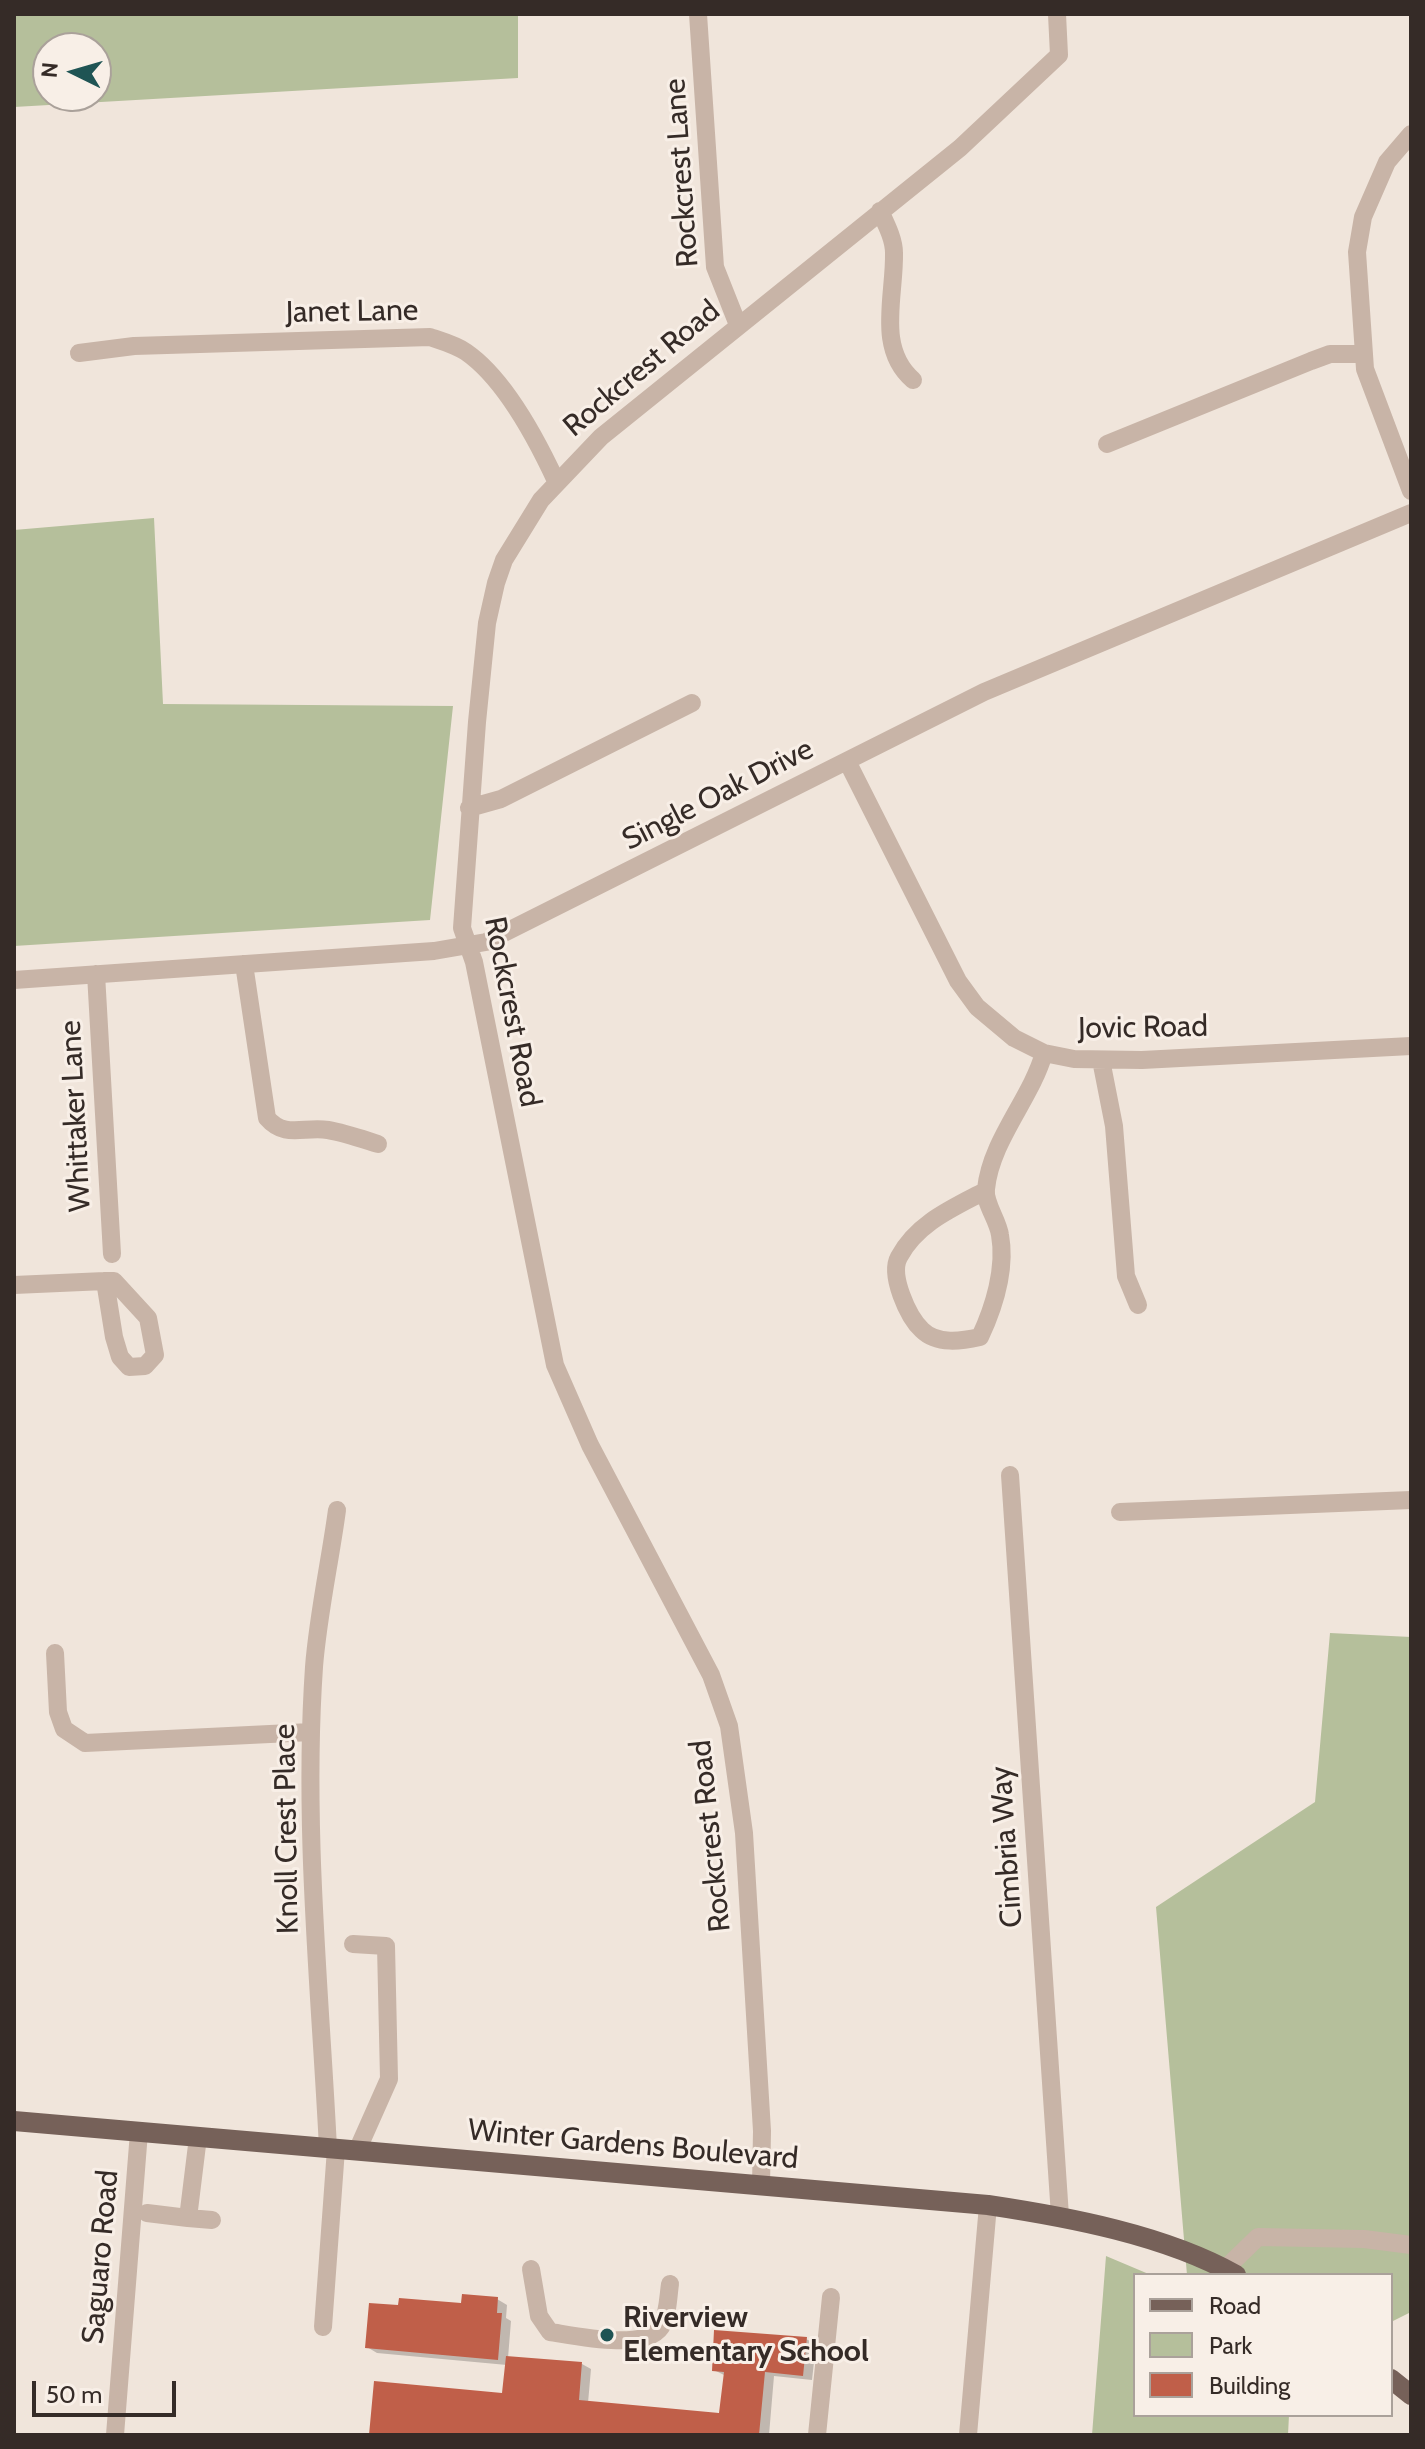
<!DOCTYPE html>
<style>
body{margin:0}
#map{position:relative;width:1425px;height:2449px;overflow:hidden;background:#f0e5db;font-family:Cabin,sans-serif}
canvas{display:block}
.frame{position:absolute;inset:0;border:16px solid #352b27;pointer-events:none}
.legend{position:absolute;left:1133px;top:2273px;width:260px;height:144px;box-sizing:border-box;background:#f8efe7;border:2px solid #aaa19a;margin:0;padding:10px 14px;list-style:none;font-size:24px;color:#352b27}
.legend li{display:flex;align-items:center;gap:16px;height:40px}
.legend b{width:40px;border:2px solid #aaa19a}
.north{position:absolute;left:32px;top:32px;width:80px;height:80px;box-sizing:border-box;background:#f8efe7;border:2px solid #aaa19a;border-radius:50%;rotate:275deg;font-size:22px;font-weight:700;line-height:32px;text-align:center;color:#352b27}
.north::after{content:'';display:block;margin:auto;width:28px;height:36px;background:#1f5454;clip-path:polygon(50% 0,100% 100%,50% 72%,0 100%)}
.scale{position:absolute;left:32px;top:2381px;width:144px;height:36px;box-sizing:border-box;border:4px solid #352b27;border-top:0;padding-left:10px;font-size:24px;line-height:28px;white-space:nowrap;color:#352b27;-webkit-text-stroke:6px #f8efe7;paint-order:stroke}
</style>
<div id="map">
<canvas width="1425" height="2449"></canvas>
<div class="frame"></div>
<ul class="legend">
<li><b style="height:10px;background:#766159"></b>Road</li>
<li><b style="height:22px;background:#b5bf9b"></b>Park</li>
<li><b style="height:22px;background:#c05f49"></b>Building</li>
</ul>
<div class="north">N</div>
<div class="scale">50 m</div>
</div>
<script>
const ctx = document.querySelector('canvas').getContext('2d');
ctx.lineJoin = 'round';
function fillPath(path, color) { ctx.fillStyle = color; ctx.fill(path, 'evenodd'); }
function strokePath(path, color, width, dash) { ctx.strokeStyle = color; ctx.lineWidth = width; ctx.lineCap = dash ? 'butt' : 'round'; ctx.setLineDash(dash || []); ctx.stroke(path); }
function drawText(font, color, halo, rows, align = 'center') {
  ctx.font = font + ' Cabin,sans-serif'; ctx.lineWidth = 6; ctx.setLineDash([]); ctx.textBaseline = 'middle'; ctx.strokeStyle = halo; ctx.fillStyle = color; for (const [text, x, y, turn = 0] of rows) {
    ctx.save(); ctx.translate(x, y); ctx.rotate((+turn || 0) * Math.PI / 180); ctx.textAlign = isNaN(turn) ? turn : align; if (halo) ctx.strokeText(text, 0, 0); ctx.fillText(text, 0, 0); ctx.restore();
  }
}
fillPath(new Path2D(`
 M 14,14 L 518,14 L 518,78 L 14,107 ZM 48,48 L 96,48 L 96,96 L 48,96 Z
 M 154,518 L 163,704 L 453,706 L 430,920 L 14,946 L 14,530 Z
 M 1330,1633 L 1411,1637 L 1411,2312 L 1391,2322 L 1391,2275 L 1187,2275 L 1156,1907 L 1315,1802 Z
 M 1106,2256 L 1151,2275 L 1135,2275 L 1135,2415 L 1289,2415 L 1288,2435 L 1092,2435 Z`), '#b5bf9b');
fillPath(new Path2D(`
 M 497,2299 L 507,2305 L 506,2318 L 511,2321 L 508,2358 L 582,2364 L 591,2369 L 588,2403 L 721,2415 L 726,2376 L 714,2370 L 806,2339 L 816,2344 L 812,2380 L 774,2376 L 769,2435 L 371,2435 L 504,2395 L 507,2365 L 377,2353 L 367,2347 L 463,2305 Z`), '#0003');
fillPath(new Path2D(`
 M 462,2294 L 498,2297 L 497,2313 L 502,2313 L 498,2360 L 365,2348 L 369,2303 L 398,2305 L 399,2298 L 461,2303 Z
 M 714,2330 L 807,2337 L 803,2376 L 765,2372 L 759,2435 L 369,2435 L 374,2381 L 502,2393 L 506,2356 L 582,2362 L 579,2400 L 719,2413 L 724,2372 L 712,2371 Z`), '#c05f49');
strokePath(new Path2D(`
 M 698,14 L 715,267 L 738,325
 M 1411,134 L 1387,162 L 1363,217 L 1357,252 L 1365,369 L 1411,491
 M 880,211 C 886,224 894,239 894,253 C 895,296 876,348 913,380
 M 79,353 L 134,346 L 430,337 C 442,341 456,345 466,352 C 505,379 536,438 556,481
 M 1107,444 L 1311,361 L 1330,354 L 1364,354
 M 847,761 L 958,981 L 977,1007 L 1014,1038 L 1044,1053 L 1074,1059 L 1142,1060 L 1411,1046
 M 469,808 L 501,799 L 692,703
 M 244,964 L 267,1118 C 285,1139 304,1126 328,1130 C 345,1133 362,1139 378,1144
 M 96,974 L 112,1254
 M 14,980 L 434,951 L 486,942 L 984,692 L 1411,513
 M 1101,1060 L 1114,1126 L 1126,1276 L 1138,1305
 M 985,1191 C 953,1208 917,1223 899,1257 C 889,1275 908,1317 922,1330 C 937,1345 962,1341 980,1337 C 994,1307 1006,1268 1000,1235 C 998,1220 984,1203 986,1189 C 991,1140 1031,1099 1044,1053
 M 14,1285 L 105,1281 L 114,1281 L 148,1318 L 155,1355 L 145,1366 L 129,1367 L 120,1357 L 114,1337 L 105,1281
 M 1010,1475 L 1060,2216
 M 1120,1512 L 1411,1500
 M 55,1653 L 58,1712 L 64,1729 L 85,1743 L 311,1732
 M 353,1944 L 386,1946 L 389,2079 L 357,2151
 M 328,2148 C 320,1989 303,1827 314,1667 C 318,1615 330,1562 337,1510
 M 761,2186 L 762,2131 L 744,1833 L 729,1726 L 711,1675 L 590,1445 L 555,1365 L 474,962 L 462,928 L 477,722 L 487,623 L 496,583 L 504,560 L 541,500 L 601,437 L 960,148 L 1059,55 L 1057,14
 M 147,2213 L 188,2218 L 198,2137
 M 188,2218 L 212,2220
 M 531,2269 L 539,2316 L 550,2332 C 576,2336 645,2351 661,2327 C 668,2315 668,2298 670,2284
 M 1225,2269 L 1258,2237 L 1364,2239 L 1411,2245
 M 323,2327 L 336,2149
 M 115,2435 L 139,2132
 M 817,2435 L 831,2297
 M 968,2435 L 988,2205`), '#c8b4a7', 18);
strokePath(new Path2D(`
 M 14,2121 L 988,2205 C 1068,2217 1165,2235 1236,2275
 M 1391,2379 L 1411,2395`), '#766159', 20);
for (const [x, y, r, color] of [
 [607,2335,8,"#1f5454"]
]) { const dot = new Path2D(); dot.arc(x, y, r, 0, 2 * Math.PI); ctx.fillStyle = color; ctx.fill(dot); strokePath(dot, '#f8efe7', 3); }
drawText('30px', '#352b27', '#f8efe7', [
 ["Rockcrest Lane",682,173,-94],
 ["Janet Lane",352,312,-1],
 ["Rockcrest Road",642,369,-40],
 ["Single Oak Drive",718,795,-27],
 ["Rockcrest Road",512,1012,79],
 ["Jovic Road",1143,1028,-1],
 ["Whittaker Lane",76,1116,-93],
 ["Knoll Crest Place",287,1829,-91],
 ["Rockcrest Road",711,1836,-96],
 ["Cimbria Way",1007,1847,-94],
 ["Winter Gardens Boulevard",633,2145,5],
 ["Saguaro Road",101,2257,-85]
]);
drawText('bold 30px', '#352b27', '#f8efe7', [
 ["Riverview",623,2318],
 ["Elementary School",623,2352]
], 'left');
</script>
